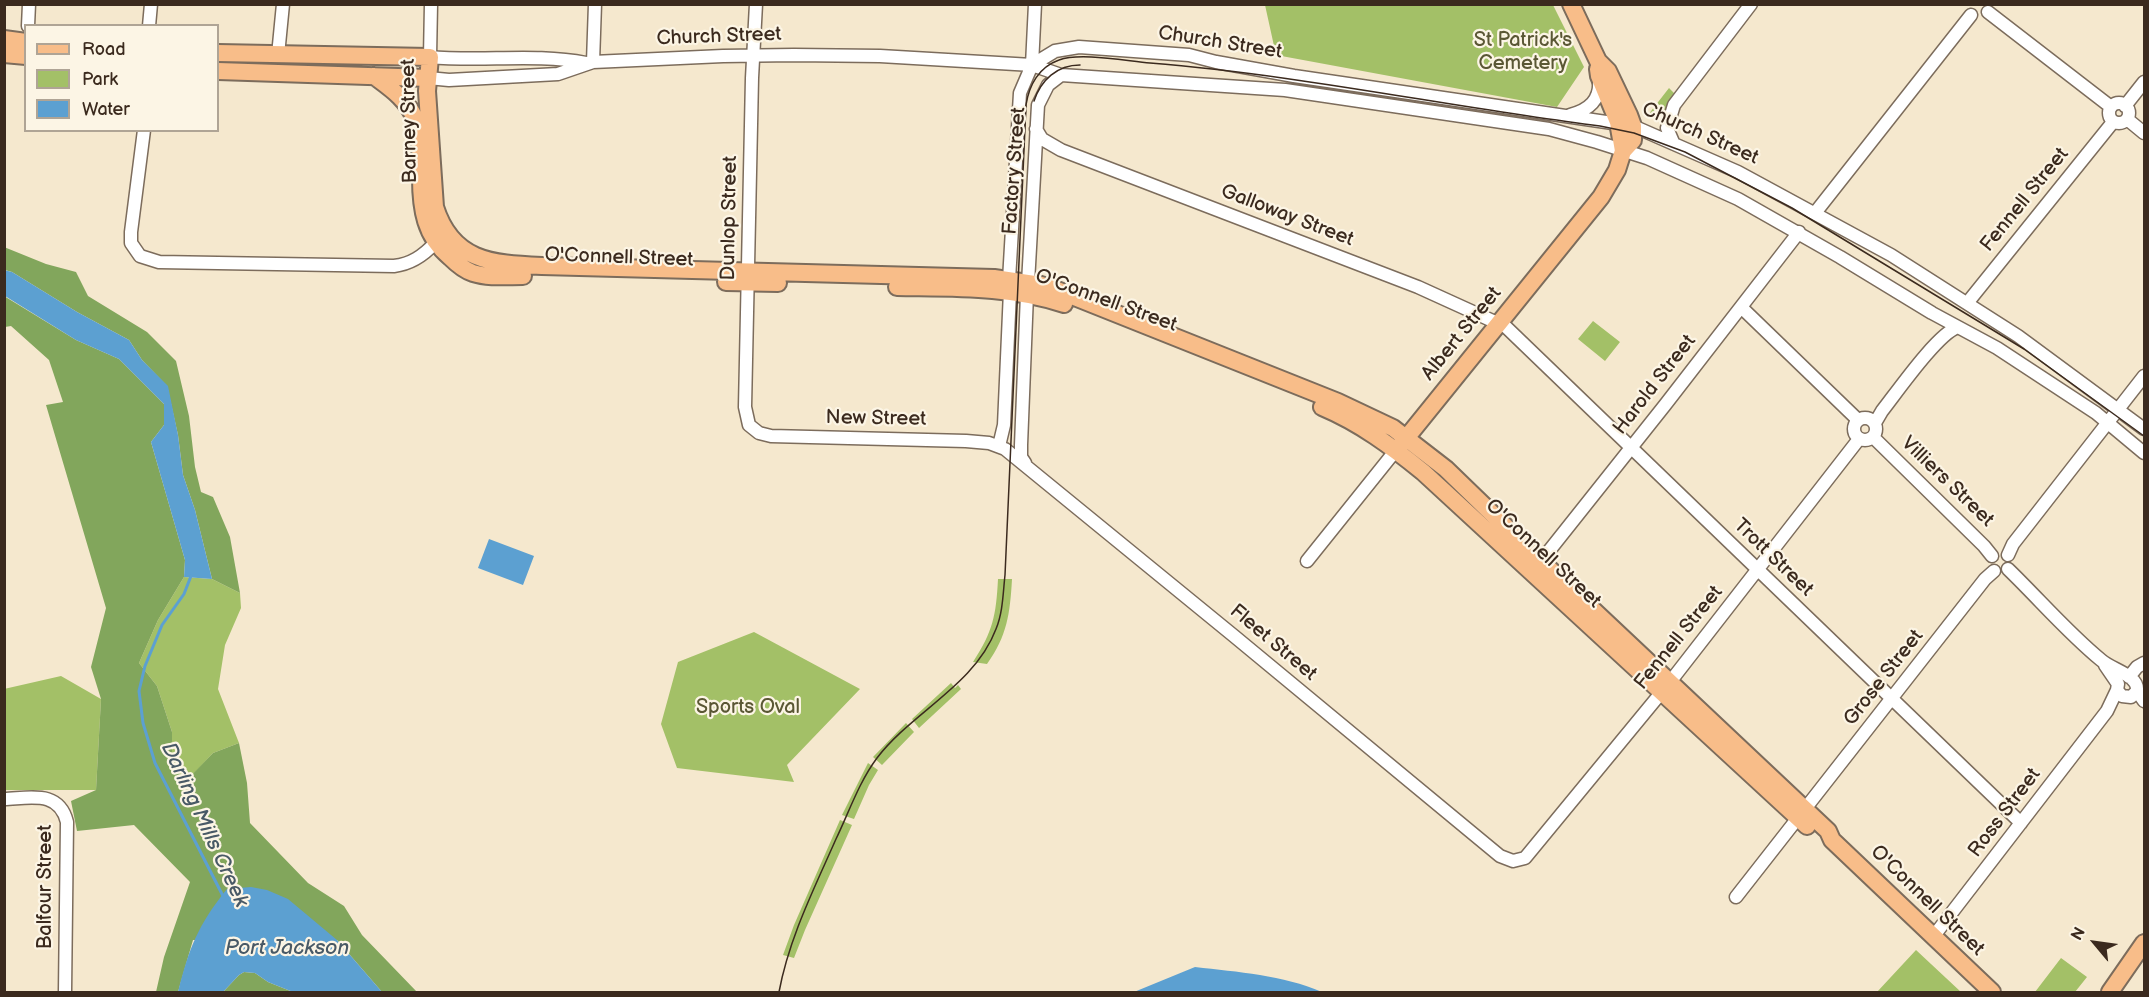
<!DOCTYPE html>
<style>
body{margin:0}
#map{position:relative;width:2149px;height:997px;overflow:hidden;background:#f5e8ce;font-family:"Balsamiq Sans",sans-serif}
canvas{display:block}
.frame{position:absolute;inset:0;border:6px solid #3b2a1e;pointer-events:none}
.legend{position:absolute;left:24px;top:24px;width:195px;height:108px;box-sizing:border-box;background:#fcf5e5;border:2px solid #afa495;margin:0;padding:8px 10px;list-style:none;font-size:18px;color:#3b2a1e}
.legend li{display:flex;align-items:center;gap:12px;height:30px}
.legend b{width:30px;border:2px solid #afa495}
.north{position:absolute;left:2065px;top:913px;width:60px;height:60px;-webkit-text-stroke:4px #fcf5e5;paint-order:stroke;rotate:299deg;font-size:16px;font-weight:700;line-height:24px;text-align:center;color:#3b2a1e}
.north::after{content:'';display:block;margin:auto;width:21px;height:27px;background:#3b2a1e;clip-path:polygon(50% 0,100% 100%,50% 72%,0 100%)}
</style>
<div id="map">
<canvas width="2149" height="997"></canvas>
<div class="frame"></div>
<ul class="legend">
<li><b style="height:8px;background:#f8bd89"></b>Road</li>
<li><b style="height:16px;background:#a3c067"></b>Park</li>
<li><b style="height:16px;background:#5ca0d1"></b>Water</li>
</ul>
<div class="north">N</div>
</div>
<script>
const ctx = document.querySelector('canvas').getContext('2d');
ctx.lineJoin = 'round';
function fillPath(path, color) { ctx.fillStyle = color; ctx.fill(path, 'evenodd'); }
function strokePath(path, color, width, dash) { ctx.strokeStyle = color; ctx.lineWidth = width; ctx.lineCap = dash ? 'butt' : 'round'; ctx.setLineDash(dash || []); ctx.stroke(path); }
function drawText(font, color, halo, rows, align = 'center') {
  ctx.font = font + ' "Balsamiq Sans",sans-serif'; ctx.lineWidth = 4.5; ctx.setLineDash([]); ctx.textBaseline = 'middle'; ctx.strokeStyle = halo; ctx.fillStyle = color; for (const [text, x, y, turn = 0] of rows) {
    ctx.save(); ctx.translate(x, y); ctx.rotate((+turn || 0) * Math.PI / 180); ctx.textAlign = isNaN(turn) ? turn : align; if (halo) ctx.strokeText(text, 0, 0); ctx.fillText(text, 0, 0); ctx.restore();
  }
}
fillPath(new Path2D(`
 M 1265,5 L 1553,5 L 1584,67 L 1557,107 L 1276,55 Z
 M 1669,88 L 1675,94 L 1664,123 L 1650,117 L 1648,115 Z
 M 1593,321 L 1620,342 L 1605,361 L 1578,339 Z
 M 184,577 L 212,579 L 240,593 L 241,608 L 225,645 L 218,689 L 239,743 L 213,753 L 183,785 L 172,754 L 172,732 L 157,686 L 139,663 L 158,620 Z
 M 998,579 L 1012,579 C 1010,614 1007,636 987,664 L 973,662 C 993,631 996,616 998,579 Z
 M 754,632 L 860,689 L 787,765 L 794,782 L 677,768 L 661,724 L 678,662 Z
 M 61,676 L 101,699 L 96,790 L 5,790 L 4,689 Z
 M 951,683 L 955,688 L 958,685 L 961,689 L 919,728 L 912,719 Z
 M 906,723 L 914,732 L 882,765 L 873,757 Z
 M 868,763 L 878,770 L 869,785 L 854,819 L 842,815 Z
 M 840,820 L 852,825 L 805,930 L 794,958 L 783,955 L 794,925 Z
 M 1916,950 L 1961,992 L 1877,992 Z
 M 2061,958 L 2087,977 L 2075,992 L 2035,992 Z`), '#a3c067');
fillPath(new Path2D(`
 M 4,247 L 46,264 L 76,272 L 88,296 L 147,332 L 176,361 L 189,416 L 195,467 L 201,492 L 213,497 L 230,537 L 240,593 L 212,579 L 195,510 L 183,475 L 178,435 L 167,386 L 142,360 L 129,340 L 77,312 L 12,272 L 5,270 Z
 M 4,296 L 76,340 L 119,359 L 164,404 L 164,425 L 151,442 L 185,560 L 184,577 L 158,620 L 139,663 L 157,686 L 172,732 L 172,754 L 183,784 L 213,753 L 239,743 L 247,783 L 250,823 L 308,883 L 344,906 L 362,935 L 417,992 L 382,992 L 337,940 L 193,940 L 178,992 L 156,992 L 164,957 L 190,882 L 134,825 L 77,831 L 71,801 L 96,790 L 101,699 L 91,667 L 106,608 L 46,405 L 63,402 L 49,360 L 11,326 L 5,327 Z
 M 244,972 L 255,973 L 268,982 L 293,992 L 223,992 L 239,975 Z`), '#82a65c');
fillPath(new Path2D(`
 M 4,270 L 12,272 L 77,312 L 129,340 L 142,360 L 168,386 L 178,435 L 183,475 L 195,510 L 212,579 L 184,577 L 185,560 L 151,442 L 164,425 L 164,404 L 119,359 L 76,340 L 5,296 Z
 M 489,539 L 534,556 L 523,585 L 478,568 Z
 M 251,887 L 267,890 L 288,899 L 337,940 L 382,992 L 293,992 L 268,982 L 255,973 L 244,972 L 239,975 L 223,992 L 178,992 C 189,948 198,925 227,889 Z
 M 1195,967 C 1238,972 1283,975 1322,992 L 1134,992 Z`), '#5ca0d1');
strokePath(new Path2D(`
 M 191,576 L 184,594 L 162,625 L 145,666 L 139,691 L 143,723 L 155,763 L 224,898`), '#5ca0d1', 3);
const minor = new Path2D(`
 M 431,4 L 430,57 C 482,62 535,53 586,63
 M 756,4 L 752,78 L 745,407 L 749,425 L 759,433 L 771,436 L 966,441 L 989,443 L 1005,449 L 1234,636 L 1500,856 L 1513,861 L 1525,858 L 1670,682 L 1859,439
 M 1988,12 L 2111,107
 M 28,26 L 29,4
 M 149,26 L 151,4
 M 278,55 L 283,4
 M 593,62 L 595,4
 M 1032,65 L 1055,51 L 1079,47 L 1189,55 L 1216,62 L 1294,76 L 1633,126 L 1738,172 L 1891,255 L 2018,336 L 2144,429
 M 428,78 L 449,80 L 558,74 L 593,62 L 723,56 L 794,55 L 880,56 L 1032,65 L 1061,75 L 1285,90 L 1549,129 L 1597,142 L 1647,158 L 1738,199 L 1840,257 L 1932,313 L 1997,348 L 2096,413 L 2144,453
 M2109 113a10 10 0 1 1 20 0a10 10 0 1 1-20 0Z
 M 2125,106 L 2144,82
 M 1570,115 C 1589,110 1601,100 1599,79
 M 2127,119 L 2144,133
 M 1036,129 L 1042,139 L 1061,150 L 1418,287 L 1506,327 L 2021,823
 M 144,130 L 131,232 L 131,243 L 140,256 L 159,262 L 394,266 C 411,264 423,256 435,243
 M 1673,142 L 1667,128 L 1674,105 L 1751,4
 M 1815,213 L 1971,15
 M 1009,280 L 1020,93 L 1032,65 L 1035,4
 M 1028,283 L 1038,105 L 1048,85 L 1061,75
 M 1968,302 L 2113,122
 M 1741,307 L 1858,420
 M1854 429a11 11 0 1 1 22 0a11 11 0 1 1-22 0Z
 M 1875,423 L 1882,411 C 1897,392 1938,333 1958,327
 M 1873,437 L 1984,546 L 1992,556
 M 999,446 L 1004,425 L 1010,291
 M 1025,463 L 1021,457 L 1021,445 L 1027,294
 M 2008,555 L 2013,544 L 2144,376
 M 1307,561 L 1396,450
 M 1541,561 L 1665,405 L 1799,232
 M 2008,569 C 2039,599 2068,633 2101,660 C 2112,670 2139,675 2137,691 L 2144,701
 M 2105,665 L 2118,684 L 2117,690 L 2122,696 L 2131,697 L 2137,691
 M 2129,677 L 2137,667 L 2144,663
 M 4,799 C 31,798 59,790 67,822 L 65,992
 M 1736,897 L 1985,579 L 1994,571
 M 1933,937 L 2107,711 L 2117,690`);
const major = new Path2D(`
 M 4,39 L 26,42
 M 218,53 L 430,57 L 427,91 L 435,207 C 452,261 491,264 542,266 L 994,278 L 1041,285 L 1057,290 L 1338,402 L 1393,428 L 1446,469 L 1541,561 L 1828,831 L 1832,840 L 1992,992
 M 4,54 L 26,56
 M 1598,69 L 1599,76 L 1618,122 L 1623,151
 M 218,71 L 428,78
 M 374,76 C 390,88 407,99 415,119 C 422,137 420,159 421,178 C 421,209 425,236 450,257 C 456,263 464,270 473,273 C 488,278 507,276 523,276
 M 726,282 L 778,283
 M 897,287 C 953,288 1011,286 1064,304
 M 1322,407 C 1360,423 1391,446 1423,472 L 1807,826
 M 1399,447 L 1601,197 L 1617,170 L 1623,151 L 1633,140 L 1633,126 L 1629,115 L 1608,71 L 1598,61 L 1571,4
 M 2110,992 L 2144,943`);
strokePath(minor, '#7c6c5c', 15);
strokePath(major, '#7c6c5c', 20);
strokePath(minor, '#fff', 12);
strokePath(major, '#f8bd89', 16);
strokePath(new Path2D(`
 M 1034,101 C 1041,80 1057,65 1080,65
 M 779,992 C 789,938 814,889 836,839 C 849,812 859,782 877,758 C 912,712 975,685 996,629 C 1003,612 1003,593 1005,575 L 1026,105 C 1029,85 1039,67 1059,60 C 1080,52 1126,61 1150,63 C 1301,75 1449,107 1600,126 L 1634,133 L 1685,152 L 1792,208 L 2024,349 L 2144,436`), '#3b2a1e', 1.5);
drawText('20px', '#3b2a1e', '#fcf5e5', [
 ["Church Street",719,37,-2],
 ["Church Street",1220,43,9],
 ["Barney Street",410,121,-91],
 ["Church Street",1700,134,24],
 ["Factory Street",1015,171,-86],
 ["Fennell Street",2025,200,-51],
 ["Galloway Street",1287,216,21],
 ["Dunlop Street",730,218,-89],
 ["O'Connell Street",619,258,2],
 ["O'Connell Street",1106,301,20],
 ["Albert Street",1462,334,-51],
 ["Harold Street",1655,385,-52],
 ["New Street",876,419,1],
 ["Villiers Street",1947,482,44],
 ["O'Connell Street",1543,554,43],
 ["Trott Street",1773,558,44],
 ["Fennell Street",1679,638,-51],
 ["Fleet Street",1273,643,40],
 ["Grose Street",1884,678,-52],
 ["Ross Street",2005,813,-53],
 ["Balfour Street",46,887,-90],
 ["O'Connell Street",1927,901,44]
]);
drawText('20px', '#5a5734', '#fcf5e5', [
 ["St Patrick's",1523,41],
 ["Cemetery",1523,64],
 ["Sports Oval",748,708]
]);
drawText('italic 21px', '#485966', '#fcf5e5', [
 ["Darling Mills Creek",204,825,65],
 ["Port Jackson",287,949]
]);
</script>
